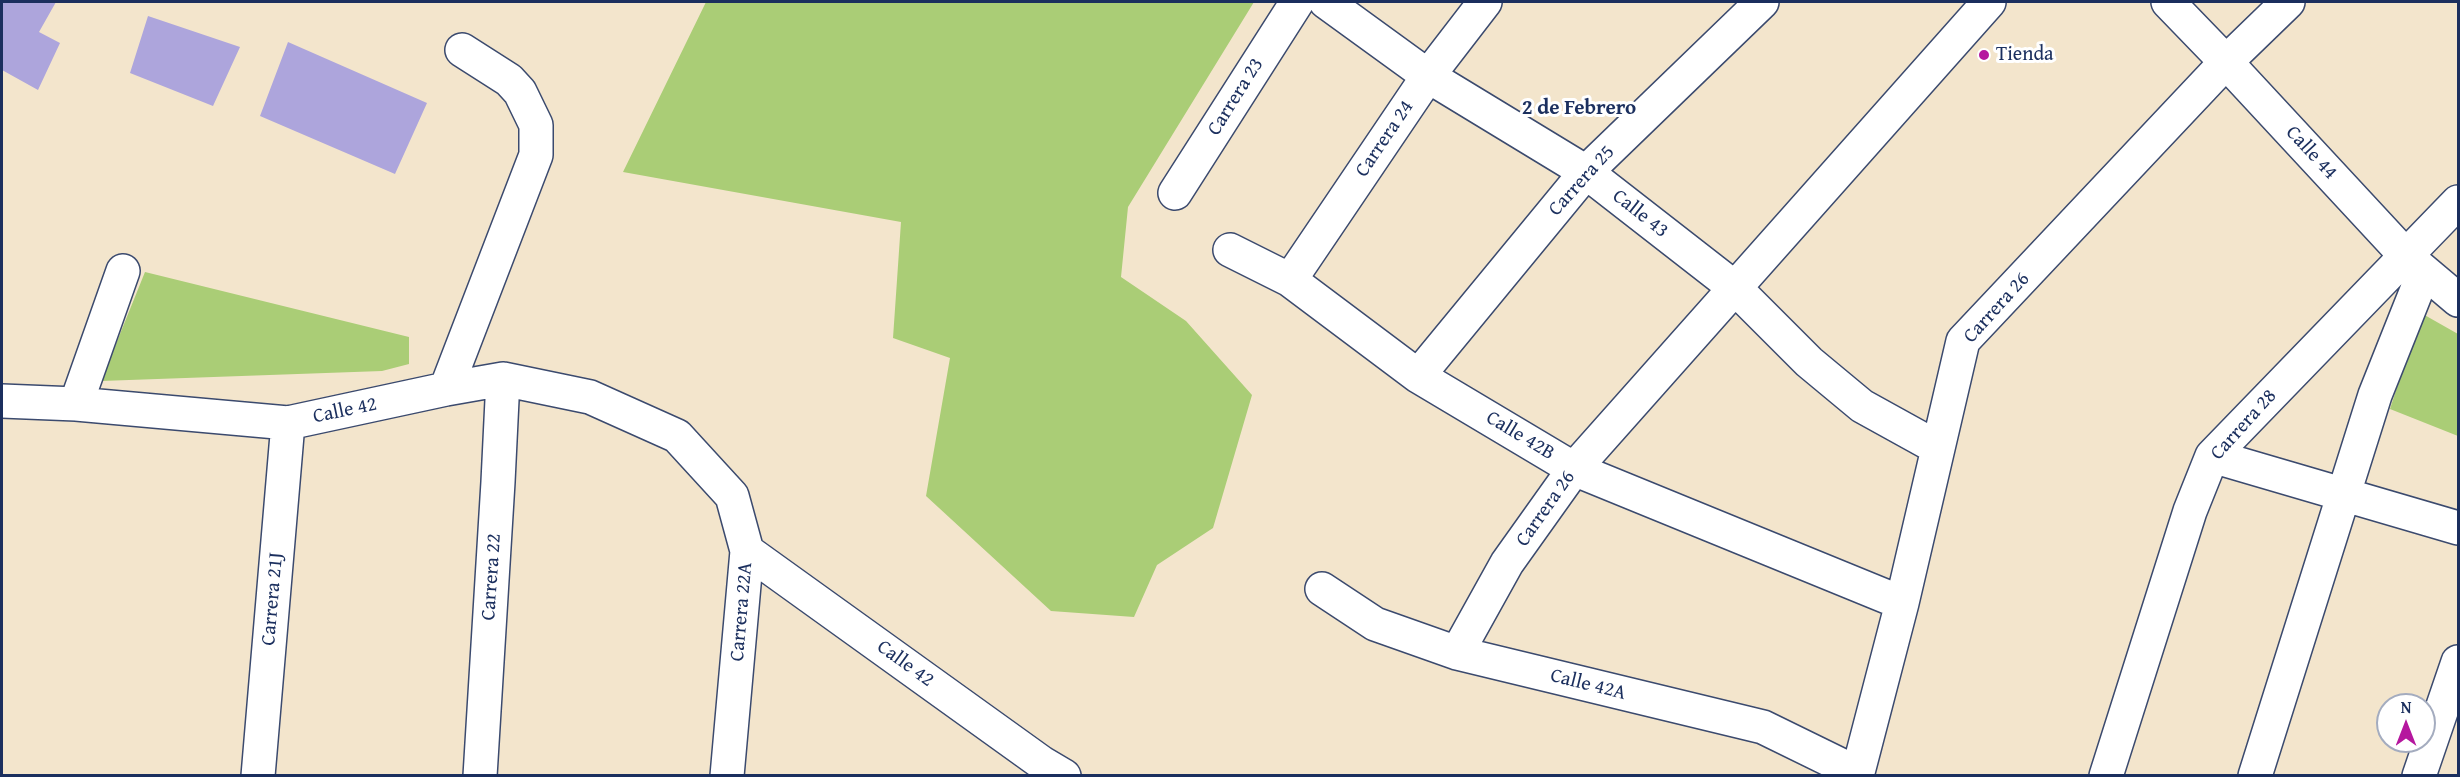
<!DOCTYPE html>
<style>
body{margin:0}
#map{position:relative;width:2460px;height:777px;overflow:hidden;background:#f3e5cc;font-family:"Gentium Book Plus",serif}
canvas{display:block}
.frame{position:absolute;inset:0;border:3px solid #1b2f5e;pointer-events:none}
.north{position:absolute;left:2376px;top:693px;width:60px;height:60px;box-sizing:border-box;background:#fff;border:2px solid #a4acbf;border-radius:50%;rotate:0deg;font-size:16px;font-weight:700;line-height:24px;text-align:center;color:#1b2f5e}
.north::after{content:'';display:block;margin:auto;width:21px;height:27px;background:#b5179e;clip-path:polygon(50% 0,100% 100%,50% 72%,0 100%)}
</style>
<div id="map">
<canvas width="2460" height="777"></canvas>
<div class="frame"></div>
<div class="north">N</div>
</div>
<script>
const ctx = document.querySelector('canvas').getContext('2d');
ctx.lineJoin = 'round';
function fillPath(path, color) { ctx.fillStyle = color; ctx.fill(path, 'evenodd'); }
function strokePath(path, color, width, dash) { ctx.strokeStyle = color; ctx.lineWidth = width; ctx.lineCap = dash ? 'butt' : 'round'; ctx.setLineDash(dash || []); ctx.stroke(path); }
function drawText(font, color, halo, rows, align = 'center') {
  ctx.font = font + ' "Gentium Book Plus",serif'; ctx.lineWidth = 6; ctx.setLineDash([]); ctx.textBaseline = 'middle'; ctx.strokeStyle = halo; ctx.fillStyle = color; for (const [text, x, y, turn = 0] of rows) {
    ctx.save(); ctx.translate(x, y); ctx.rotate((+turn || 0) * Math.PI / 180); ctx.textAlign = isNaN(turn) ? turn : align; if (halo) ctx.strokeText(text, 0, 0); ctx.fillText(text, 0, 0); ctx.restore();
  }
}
fillPath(new Path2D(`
 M 706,2 L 1254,2 L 1128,207 L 1121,277 L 1186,321 L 1252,395 L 1213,528 L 1157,565 L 1134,617 L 1051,611 L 926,496 L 950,358 L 893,338 L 901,222 L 623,172 Z
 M 145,272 L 409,337 L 409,364 L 382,371 L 101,381 Z
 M 2421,313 L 2458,334 L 2458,436 L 2390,409 Z`), '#aacd76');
fillPath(new Path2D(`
 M 2,2 L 56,2 L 39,32 L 60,43 L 38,90 L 2,70 Z
 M 148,16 L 240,47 L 213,106 L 130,73 Z
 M 288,42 L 427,103 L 395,174 L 260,116 Z`), '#ada5dc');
const minor = new Path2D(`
 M 1326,2 L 1428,76 L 1586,172 L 1735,288 L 1809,362 L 1862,406 L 1938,448
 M 2168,2 L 2226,62 L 2406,256 L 2458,300
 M 1175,193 L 1297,2
 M 1230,250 L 1290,280 L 1418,376 L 1574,469 L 1902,603
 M 1290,280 L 1428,76 L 1485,2
 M 1418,376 L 1586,172 L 1762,2
 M 446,389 L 536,155 L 536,125 L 520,92 L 509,80 L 462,50
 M 2,401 L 76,404 L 288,423 L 446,389 L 503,379 L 590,397 L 677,436 L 732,496 L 747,551 L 727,776
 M 76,404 L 123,271
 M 2212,456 L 2458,528
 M 747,551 L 1042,763 L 1064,776
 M 1322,589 L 1375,624 L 1457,653 L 1763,727 L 1857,773
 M 1457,653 L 1507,563 L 1574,469 L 1989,2
 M 258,776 L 288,423
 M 480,776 L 498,482 L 503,379
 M 1857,776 L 1902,603 L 1963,341 L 2226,62 L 2288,2
 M 2106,776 L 2190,511 L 2212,456 L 2458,202
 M 2255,776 L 2375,395 L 2424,272
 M 2419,776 L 2458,662`);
strokePath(minor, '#3b4a6e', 36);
strokePath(minor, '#fff', 33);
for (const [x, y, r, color] of [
 [1984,55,6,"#b5179e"]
]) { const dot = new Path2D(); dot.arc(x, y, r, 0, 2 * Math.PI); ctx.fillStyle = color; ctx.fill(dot); strokePath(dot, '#fff', 2); }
drawText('20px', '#1b2f5e', '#fff', [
 ["Tienda",1996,55]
], 'left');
drawText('20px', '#1b2f5e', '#fff', [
 ["Carrera 23",1236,97,-58],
 ["Carrera 24",1385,139,-56],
 ["Calle 44",2311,153,47],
 ["Carrera 25",1582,181,-48],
 ["Calle 43",1640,214,38],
 ["Carrera 26",1997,308,-48],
 ["Calle 42",345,411,-12],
 ["Carrera 28",2244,425,-48],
 ["Calle 42B",1520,436,31],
 ["Carrera 26",1546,509,-55],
 ["Carrera 22",492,577,-86],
 ["Carrera 21J",273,599,-85],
 ["Carrera 22A",742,612,-85],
 ["Calle 42",905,664,36],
 ["Calle 42A",1588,685,14]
]);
drawText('bold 21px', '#1b2f5e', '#fff', [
 ["2 de Febrero",1579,109]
]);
</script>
